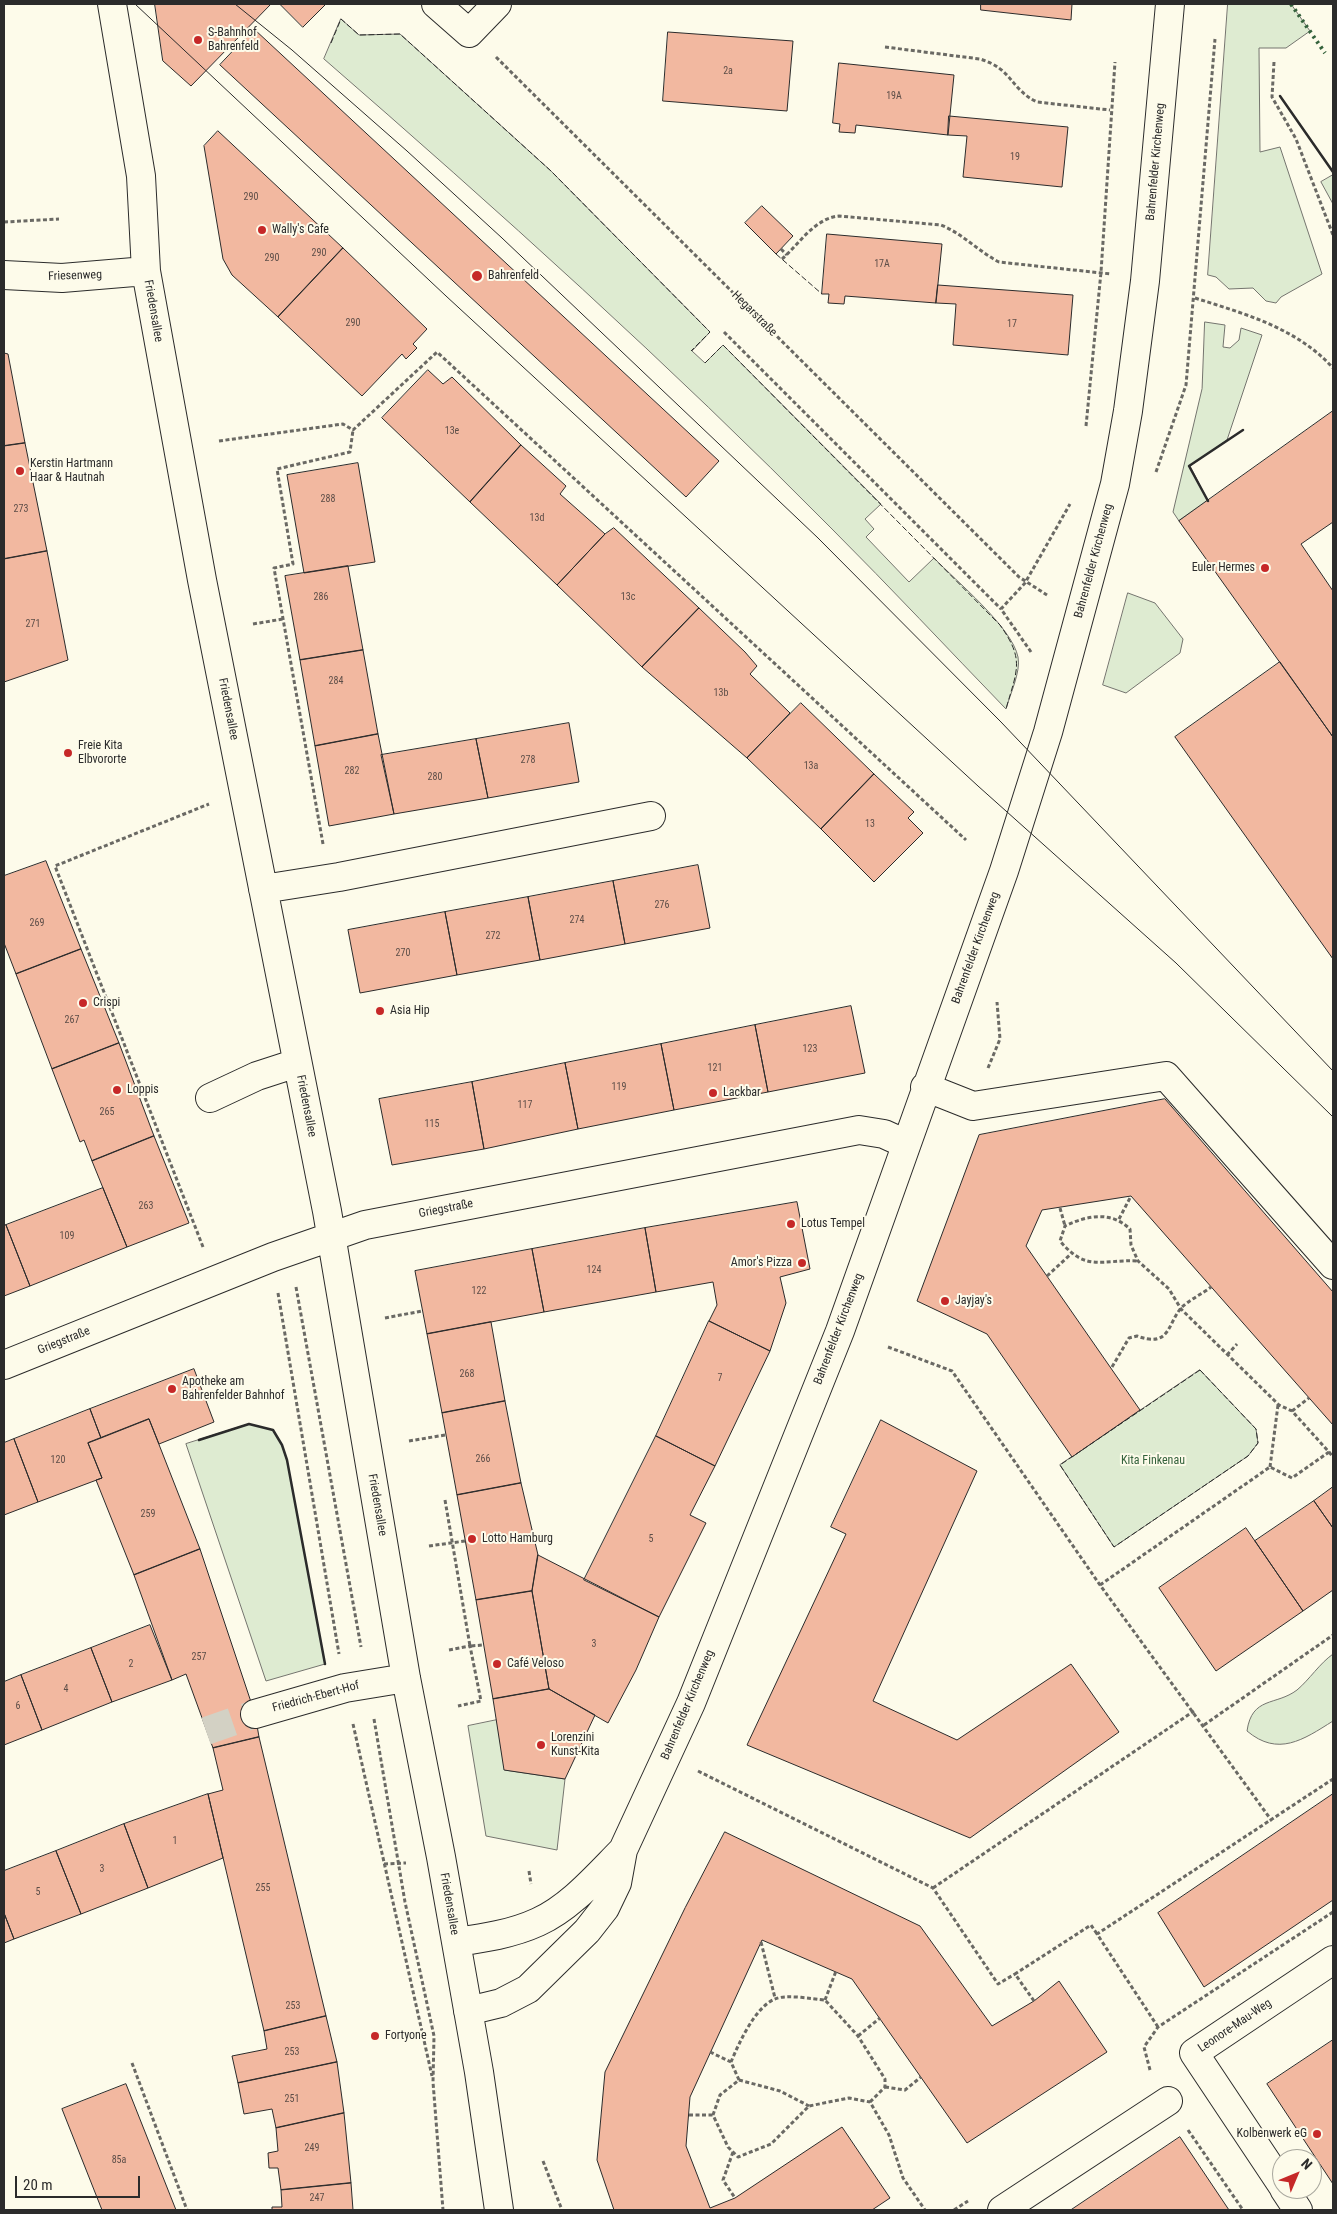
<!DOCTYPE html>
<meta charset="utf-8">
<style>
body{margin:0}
#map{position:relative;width:1337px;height:2214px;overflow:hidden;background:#fdfbea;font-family:"Roboto Condensed",sans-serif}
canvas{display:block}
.frame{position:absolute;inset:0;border:5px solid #2b2b2b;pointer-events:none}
.north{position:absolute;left:1272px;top:2149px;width:50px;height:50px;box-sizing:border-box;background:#fdfbea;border:1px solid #a9a89e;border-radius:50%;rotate:45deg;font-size:14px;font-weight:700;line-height:20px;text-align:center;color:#2b2b2b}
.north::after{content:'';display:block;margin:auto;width:18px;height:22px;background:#c62828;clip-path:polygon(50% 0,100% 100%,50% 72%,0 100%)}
.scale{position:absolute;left:15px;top:2176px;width:125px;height:22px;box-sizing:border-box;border:2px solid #2b2b2b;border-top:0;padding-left:6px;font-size:15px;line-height:18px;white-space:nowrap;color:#2b2b2b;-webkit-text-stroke:4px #fdfbea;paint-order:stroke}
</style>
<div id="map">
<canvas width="1337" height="2214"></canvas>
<div class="frame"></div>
<div class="north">N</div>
<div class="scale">20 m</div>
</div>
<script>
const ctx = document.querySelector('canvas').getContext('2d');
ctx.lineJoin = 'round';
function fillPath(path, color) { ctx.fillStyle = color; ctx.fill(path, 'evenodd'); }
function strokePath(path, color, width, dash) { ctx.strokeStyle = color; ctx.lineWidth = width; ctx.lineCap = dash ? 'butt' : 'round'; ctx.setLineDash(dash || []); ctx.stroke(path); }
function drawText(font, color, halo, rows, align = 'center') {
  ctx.font = font + ' "Roboto Condensed",sans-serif'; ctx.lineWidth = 4; ctx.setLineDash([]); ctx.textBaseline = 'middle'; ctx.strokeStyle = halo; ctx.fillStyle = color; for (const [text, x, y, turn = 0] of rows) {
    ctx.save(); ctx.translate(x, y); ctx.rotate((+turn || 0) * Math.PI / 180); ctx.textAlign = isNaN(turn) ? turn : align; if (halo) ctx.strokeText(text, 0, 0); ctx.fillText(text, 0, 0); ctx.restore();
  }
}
const green = new Path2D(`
 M 1228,4 L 1291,4 L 1310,31 L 1286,48 L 1259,48 L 1260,152 L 1280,147 L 1322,274 L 1281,297 L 1276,303 L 1266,301 L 1253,288 L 1229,289 L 1216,277 L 1208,275 Z
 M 341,19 L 359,35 L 400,34 L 551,171 L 710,332 L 692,351 L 705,363 L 723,345 L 881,504 L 865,519 L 874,529 L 866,537 L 909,582 L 934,558 C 956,581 1012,627 1018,657 C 1021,672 1010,694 1006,709 C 948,649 891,588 832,529 C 670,365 498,210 324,59 Z
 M 1333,175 L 1333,204 L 1321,182 Z
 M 1205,322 L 1225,325 L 1223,347 L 1230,348 L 1239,340 L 1241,328 L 1262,335 L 1227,440 L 1190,466 L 1208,501 L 1179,521 L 1173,512 L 1202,389 Z
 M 1128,593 L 1155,603 L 1183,639 L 1180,653 L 1126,693 L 1103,685 Z
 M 1200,1370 L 1256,1429 L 1258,1443 L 1248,1456 L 1114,1547 L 1060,1465 Z
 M 249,1424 L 273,1430 L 282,1445 L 287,1460 L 325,1664 L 266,1681 L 186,1444 Z
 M 1333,1654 L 1333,1721 C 1303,1740 1278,1757 1247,1731 C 1252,1696 1276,1706 1297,1690 C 1310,1679 1319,1664 1333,1654 Z
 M 497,1720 L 505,1770 L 565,1779 L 557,1850 L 486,1836 L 468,1726 Z`);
fillPath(green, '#deebd1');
strokePath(green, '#74746e', 1);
const building = new Path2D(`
 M 155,4 L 271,4 L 191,86 L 163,61 Z
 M 280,4 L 326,4 L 303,27 Z
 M 981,4 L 1072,4 L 1071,20 L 981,10 Z
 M 254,29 L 719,461 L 686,497 L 220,65 Z
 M 668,32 L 793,41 L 787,111 L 663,101 Z
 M 839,63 L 954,75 L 948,135 L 856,125 L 855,133 L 839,132 L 840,124 L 833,123 Z
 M 949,116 L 1068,127 L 1062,187 L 963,177 L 967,136 L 948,135 Z
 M 218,131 L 343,248 L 278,317 L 232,275 L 223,259 L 204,146 Z
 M 762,206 L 793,236 L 776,254 L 745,223 Z
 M 827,234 L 942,244 L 936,303 L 845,296 L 844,304 L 828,303 L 829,294 L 822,294 Z
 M 343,248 L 427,329 L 413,344 L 417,348 L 406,359 L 402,354 L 362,396 L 278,317 Z
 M 938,285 L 1073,295 L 1068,355 L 953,345 L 956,304 L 936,303 Z
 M 4,353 L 8,354 L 25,443 L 4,446 Z
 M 428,370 L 443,384 L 452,377 L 521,445 L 470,502 L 382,418 Z
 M 1333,411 L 1333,522 L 1301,544 L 1333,591 L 1333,737 L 1179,521 Z
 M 25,443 L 47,551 L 4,559 L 4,446 Z
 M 521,445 L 566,486 L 560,494 L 605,534 L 557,585 L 470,502 Z
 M 358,463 L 375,562 L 304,573 L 287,475 Z
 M 614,528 L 699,608 L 642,667 L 557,585 L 605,534 Z
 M 47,551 L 68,660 L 4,682 L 4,559 Z
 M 348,566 L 363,650 L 300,660 L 285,576 Z
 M 699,608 L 745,652 L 757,666 L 750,674 L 790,713 L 747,758 L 642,667 Z
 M 363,650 L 378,734 L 315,746 L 300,660 Z
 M 1280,662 L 1333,737 L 1333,959 L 1175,737 Z
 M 801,703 L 874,774 L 821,829 L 747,758 Z
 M 569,723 L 579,782 L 488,798 L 476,739 Z
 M 378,734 L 394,814 L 329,826 L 315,746 Z
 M 476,739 L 488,798 L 394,814 L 381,755 Z
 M 874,774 L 914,812 L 908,818 L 923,833 L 874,882 L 821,829 Z
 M 46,861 L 81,949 L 16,974 L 4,943 L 4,876 Z
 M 698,865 L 710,928 L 625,944 L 613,881 Z
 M 613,881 L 625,944 L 540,960 L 528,897 Z
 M 528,897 L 540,960 L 457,975 L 445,912 Z
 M 445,912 L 457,975 L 360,993 L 348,930 Z
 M 81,949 L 119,1043 L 52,1069 L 16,974 Z
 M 851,1006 L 865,1073 L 768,1092 L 755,1025 Z
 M 755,1025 L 768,1092 L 674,1110 L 661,1044 Z
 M 119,1043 L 154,1136 L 92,1161 L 84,1140 L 80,1142 L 52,1069 Z
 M 661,1044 L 674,1110 L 578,1129 L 565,1063 Z
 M 565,1063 L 578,1129 L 484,1149 L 472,1082 Z
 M 472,1082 L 484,1149 L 392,1165 L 379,1099 Z
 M 1165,1099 L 1333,1292 L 1333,1425 L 1131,1196 L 1042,1210 L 1026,1246 L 1140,1410 L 1072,1457 L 987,1334 L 917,1301 L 979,1135 Z
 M 154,1136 L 189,1223 L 127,1247 L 92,1161 Z
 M 103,1188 L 127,1247 L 30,1286 L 6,1225 Z
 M 797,1202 L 810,1269 L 780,1277 L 786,1303 L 770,1351 L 709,1321 L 717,1305 L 713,1282 L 656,1292 L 645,1228 Z
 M 6,1225 L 30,1286 L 4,1296 L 4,1226 Z
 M 645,1228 L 656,1292 L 544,1312 L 532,1249 Z
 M 532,1249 L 544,1312 L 427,1334 L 415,1271 Z
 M 709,1321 L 770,1351 L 715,1466 L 656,1436 Z
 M 491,1322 L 505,1401 L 442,1413 L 427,1334 Z
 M 194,1369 L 214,1422 L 159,1444 L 149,1419 L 101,1438 L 90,1409 Z
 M 505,1401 L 521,1483 L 457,1495 L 442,1413 Z
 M 90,1409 L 101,1438 L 88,1443 L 102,1478 L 38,1502 L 14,1439 Z
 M 149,1419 L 200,1549 L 134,1575 L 96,1480 L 102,1478 L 88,1443 Z
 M 881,1420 L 977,1471 L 873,1701 L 957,1740 L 1071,1664 L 1119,1732 L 970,1838 L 747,1745 L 846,1534 L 831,1527 Z
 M 656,1436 L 715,1466 L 690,1515 L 706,1523 L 659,1617 L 584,1580 Z
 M 14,1439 L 38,1502 L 4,1515 L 4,1443 Z
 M 521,1483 L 538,1555 L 532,1591 L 476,1600 L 457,1495 Z
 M 1333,1487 L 1333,1528 L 1314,1501 Z
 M 1314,1501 L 1333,1528 L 1333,1590 L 1303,1611 L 1255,1541 Z
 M 1246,1528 L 1303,1611 L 1216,1671 L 1159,1588 Z
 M 200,1549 L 255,1714 L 259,1737 L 213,1748 L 186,1674 L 172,1680 L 134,1575 Z
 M 538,1555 L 659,1617 L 636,1670 L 608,1723 L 549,1689 L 532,1591 Z
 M 532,1591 L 549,1689 L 493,1699 L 476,1600 Z
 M 150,1625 L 172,1680 L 112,1702 L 91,1648 Z
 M 91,1648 L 112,1702 L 42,1730 L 21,1675 Z
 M 21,1675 L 42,1730 L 4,1745 L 4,1682 Z
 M 549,1689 L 595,1715 L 565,1779 L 504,1770 L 493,1699 Z
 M 259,1737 L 326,2016 L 264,2031 L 208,1794 L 223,1790 L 213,1748 Z
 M 208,1794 L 223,1858 L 148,1888 L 124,1824 Z
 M 1333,1794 L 1333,1900 L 1204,1987 L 1158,1913 Z
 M 124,1824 L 148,1888 L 81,1914 L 56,1851 Z
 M 725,1832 L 920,1926 L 992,2026 L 1034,2001 L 1059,1981 L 1107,2052 L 967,2143 L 852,1979 L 762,1940 L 690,2097 L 686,2146 L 710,2208 L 735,2198 L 842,2127 L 890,2198 L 872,2210 L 614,2210 L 597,2160 L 605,2072 L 685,1908 Z
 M 56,1851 L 81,1914 L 14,1939 L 4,1913 L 4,1871 Z
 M 4,1913 L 14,1939 L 4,1943 Z
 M 326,2016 L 337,2062 L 238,2083 L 232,2056 L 267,2049 L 264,2031 Z
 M 1333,2040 L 1333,2184 L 1267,2084 Z
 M 337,2062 L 344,2113 L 276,2128 L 272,2109 L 244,2114 L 238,2083 Z
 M 126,2084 L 176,2210 L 102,2210 L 62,2109 Z
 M 344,2113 L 351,2183 L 281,2190 L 278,2168 L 269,2168 L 268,2153 L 278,2151 L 276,2128 Z
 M 1180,2137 L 1229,2210 L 1071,2210 Z
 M 351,2183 L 353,2210 L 272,2210 L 272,2207 L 282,2207 L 281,2190 Z`);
fillPath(building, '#f2b8a0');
strokePath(building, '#2b2b2b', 1);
strokePath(new Path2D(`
 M 206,1731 L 255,1714`), '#d3d1c4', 28, [28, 14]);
const minor = new Path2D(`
 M 112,4 L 141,176 L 146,271 L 202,580 L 327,1211 L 406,1678 L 441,1857 L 479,2072 L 499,2210
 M 436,4 L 469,33 L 497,4
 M 4,275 L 62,278 L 146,271
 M 263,889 L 339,877 L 651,816
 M 925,1087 L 973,1106 L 1166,1076 L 1333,1265
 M 210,1098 L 257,1076 L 297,1063
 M 4,1365 L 273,1257 L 365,1225 L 859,1130 L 884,1134 L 906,1144
 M 255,1714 L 345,1688 L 406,1678
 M 456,1942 C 484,1938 512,1934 538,1922 C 571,1907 598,1875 623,1850
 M 468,2011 L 501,2003 L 528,1989 L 587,1931 L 605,1908 L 617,1883 L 623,1850 L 691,1703 L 840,1331 L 1004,871 L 1048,732 L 1115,484 L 1128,411 L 1145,281 L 1170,4
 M 1282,2185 L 1194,2053 L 1333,1960
 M 1284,2189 L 1298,2210
 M 1002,2210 L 1168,2101`);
strokePath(minor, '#2b2b2b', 30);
strokePath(new Path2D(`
 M 885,47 L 980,59 C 1013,69 1010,89 1037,102 L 1110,110
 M 496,57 L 1019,577 L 1047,595
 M 1274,62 L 1272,97 L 1296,139 L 1333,235
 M 4,222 L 59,219
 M 781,249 L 787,255
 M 782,259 C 799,244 815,218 839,216 L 941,225 C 963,234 978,251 999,262 L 1111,274
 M 1195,298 C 1245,314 1297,328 1333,368
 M 724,332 L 1001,609
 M 1086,426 L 1101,272 L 1115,62
 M 219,441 L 343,424 L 353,430 L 437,352 L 966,840
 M 1156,472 L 1186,385 L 1215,39
 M 253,624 L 283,619
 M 1031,652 L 1001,609 L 1025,583 L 1070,504
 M 323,844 L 274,568 L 293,564 L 277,469 L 350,452 L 353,430
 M 988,1068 L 1000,1039 L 997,1002
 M 1060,1208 L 1065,1226
 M 1119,1219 L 1131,1196
 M 203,1247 L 55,866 L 209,804
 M 1047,1276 L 1071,1254
 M 296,1287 L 361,1647
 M 278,1293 L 339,1654
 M 385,1318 L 422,1311
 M 888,1347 L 952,1371 L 1100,1585 L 1272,1821
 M 1227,1355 L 1237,1344
 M 1112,1367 L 1129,1338 L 1137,1336 C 1170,1348 1167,1325 1181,1308 C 1189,1300 1202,1294 1211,1287
 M 1292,1411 L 1309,1398
 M 409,1441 L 445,1435
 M 1329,1452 L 1333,1457
 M 1270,1467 L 1278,1405
 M 445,1500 L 470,1646 L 483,1645
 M 429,1546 L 465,1541
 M 1100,1585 L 1270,1467 L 1292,1478 L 1329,1452 L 1292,1411 L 1279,1405 L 1181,1309 L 1169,1289 L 1138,1261 L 1131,1245 L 1130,1229 C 1111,1211 1088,1215 1065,1226 L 1060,1241 C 1087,1273 1102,1259 1138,1261
 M 449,1650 L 470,1646 L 481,1701 L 458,1706
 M 374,1719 L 405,1902 L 434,2036 L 433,2082 L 443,2210
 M 353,1724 L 432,2076
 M 1204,1725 L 1333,1635
 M 698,1771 L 933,1888 L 998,1984 L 1015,1974
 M 384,1864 L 406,1863
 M 529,1871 L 531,1884
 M 933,1888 L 1194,1711
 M 761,1942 L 775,1998
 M 825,2000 L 836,1971
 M 1034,2001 L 1015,1974 L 1091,1925 L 1097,1934
 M 1158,2027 L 1097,1934 L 1333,1779
 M 858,2036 L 880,2018
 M 710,2052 L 731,2062 L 739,2080 L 720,2095 L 713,2115 L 728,2147 L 738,2157 L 771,2144 L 809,2106 L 849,2098 L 870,2102 L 889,2135 L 903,2178 L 925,2210
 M 731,2062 C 739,2043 755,2007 775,1999 C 786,1994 813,1999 825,2000 L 858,2036 L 885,2079 L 885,2087 L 870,2102
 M 132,2063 L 187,2210
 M 1150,2070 L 1144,2047 L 1158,2027 L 1333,1912
 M 739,2080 L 780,2091 L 809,2106
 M 885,2087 L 905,2090 L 921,2077
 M 689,2115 L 713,2115
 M 1188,2130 L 1243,2210
 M 733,2152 L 723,2180 L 735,2198
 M 543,2161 L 562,2210
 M 954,2210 L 968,2201`), '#6a6964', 3, [4, 2.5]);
strokePath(minor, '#fdfbea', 28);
strokePath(new Path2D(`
 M 135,4 L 446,296 L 978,786 L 1176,963 L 1333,1117
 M 235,4 L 292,50 L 407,151 L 502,238 L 818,538 L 1001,722 L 1333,1071`), '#2b2b2b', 1);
strokePath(new Path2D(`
 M 1291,4 L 1325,53`), '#34623c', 4, [2.5, 4]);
strokePath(new Path2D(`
 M 331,43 L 341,19 L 359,35 L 400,34 L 551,171 L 710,332 L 691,351
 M 776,254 L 822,294
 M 705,363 L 723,345 L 1000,625 C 1025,660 1017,670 1006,709
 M 1200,1370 L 1256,1429 L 1258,1443 L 1248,1456 L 1114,1547 L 1060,1465 Z`), '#2b2b2b', 1, [6, 2.5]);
strokePath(new Path2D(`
 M 1280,96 L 1333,172
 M 1208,501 L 1189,466 L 1243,430
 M 199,1440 L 249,1424 L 273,1430 L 282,1445 L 287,1460 L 325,1664`), '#2b2b2b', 2.5);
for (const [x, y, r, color] of [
 [198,40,5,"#c62828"],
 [262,230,5,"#c62828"],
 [477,276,6,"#c62828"],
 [20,471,5,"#c62828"],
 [1265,568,5,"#c62828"],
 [68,753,5,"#c62828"],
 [83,1003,5,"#c62828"],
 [380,1011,5,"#c62828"],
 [117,1090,5,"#c62828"],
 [713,1093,5,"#c62828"],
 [791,1224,5,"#c62828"],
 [802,1263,5,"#c62828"],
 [945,1301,5,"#c62828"],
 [172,1389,5,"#c62828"],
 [472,1539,5,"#c62828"],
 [497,1664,5,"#c62828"],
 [541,1745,5,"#c62828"],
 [375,2036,5,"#c62828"],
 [1317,2134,5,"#c62828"]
]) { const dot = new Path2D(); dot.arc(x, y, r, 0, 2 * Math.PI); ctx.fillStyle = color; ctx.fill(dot); strokePath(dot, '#fdfbea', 2); }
drawText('10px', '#5d4e48', null, [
 ["2a",728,71],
 ["19A",894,96],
 ["19",1015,157],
 ["290",251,197],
 ["290",319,253],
 ["290",272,258],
 ["17A",882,264],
 ["290",353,323],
 ["17",1012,324],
 ["13e",452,431],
 ["288",328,499],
 ["273",21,509],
 ["13d",537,518],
 ["286",321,597],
 ["13c",628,597],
 ["271",33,624],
 ["284",336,681],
 ["13b",721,693],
 ["278",528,760],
 ["13a",811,766],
 ["282",352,771],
 ["280",435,777],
 ["13",870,824],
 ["276",662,905],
 ["274",577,920],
 ["269",37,923],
 ["272",493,936],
 ["270",403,953],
 ["267",72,1020],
 ["123",810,1049],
 ["121",715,1068],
 ["119",619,1087],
 ["117",525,1105],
 ["265",107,1112],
 ["115",432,1124],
 ["263",146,1206],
 ["109",67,1236],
 ["124",594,1270],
 ["122",479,1291],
 ["268",467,1374],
 ["7",720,1378],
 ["266",483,1459],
 ["120",58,1460],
 ["259",148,1514],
 ["5",651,1539],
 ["3",594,1644],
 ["257",199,1657],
 ["2",131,1664],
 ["4",66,1689],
 ["6",18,1706],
 ["1",175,1841],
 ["3",102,1869],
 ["255",263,1888],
 ["5",38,1892],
 ["253",293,2006],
 ["253",292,2052],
 ["251",292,2099],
 ["249",312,2148],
 ["85a",119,2160],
 ["247",317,2198]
]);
drawText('12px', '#2b2b2b', '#fdfbea', [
 ["S-Bahnhof",208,33],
 ["Bahrenfeld",208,47],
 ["Wally's Cafe",272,230],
 ["Bahrenfeld",488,276],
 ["Kerstin Hartmann",30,464],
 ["Haar & Hautnah",30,478],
 ["Euler Hermes",1255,568,"right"],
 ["Freie Kita",78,746],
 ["Elbvororte",78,760],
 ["Crispi",93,1003],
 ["Asia Hip",390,1011],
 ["Loppis",127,1090],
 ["Lackbar",723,1093],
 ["Lotus Tempel",801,1224],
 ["Amor's Pizza",792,1263,"right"],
 ["Jayjay's",955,1301],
 ["Apotheke am",182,1382],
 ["Bahrenfelder Bahnhof",182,1396],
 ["Lotto Hamburg",482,1539],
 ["Café Veloso",507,1664],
 ["Lorenzini",551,1738],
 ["Kunst-Kita",551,1752],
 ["Fortyone",385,2036],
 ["Kolbenwerk eG",1307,2134,"right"]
], 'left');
drawText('12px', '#2b2b2b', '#fdfbea', [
 ["Bahrenfelder Kirchenweg",1156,162,-85],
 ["Friesenweg",75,276,-2],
 ["Friedensallee",153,311,80],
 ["Hegarstraße",754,314,45],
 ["Bahrenfelder Kirchenweg",1094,561,-75],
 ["Friedensallee",228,709,79],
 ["Bahrenfelder Kirchenweg",976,948,-70],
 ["Friedensallee",306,1106,79],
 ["Griegstraße",446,1209,-11],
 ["Bahrenfelder Kirchenweg",839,1329,-69],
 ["Griegstraße",64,1341,-22],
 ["Friedensallee",377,1505,80],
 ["Friedrich-Ebert-Hof",316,1697,-15],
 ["Bahrenfelder Kirchenweg",688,1705,-67],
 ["Friedensallee",449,1904,80],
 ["Leonore-Mau-Weg",1235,2026,-34]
]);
drawText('12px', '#34623c', '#fdfbea', [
 ["Kita Finkenau",1153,1461]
]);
</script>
